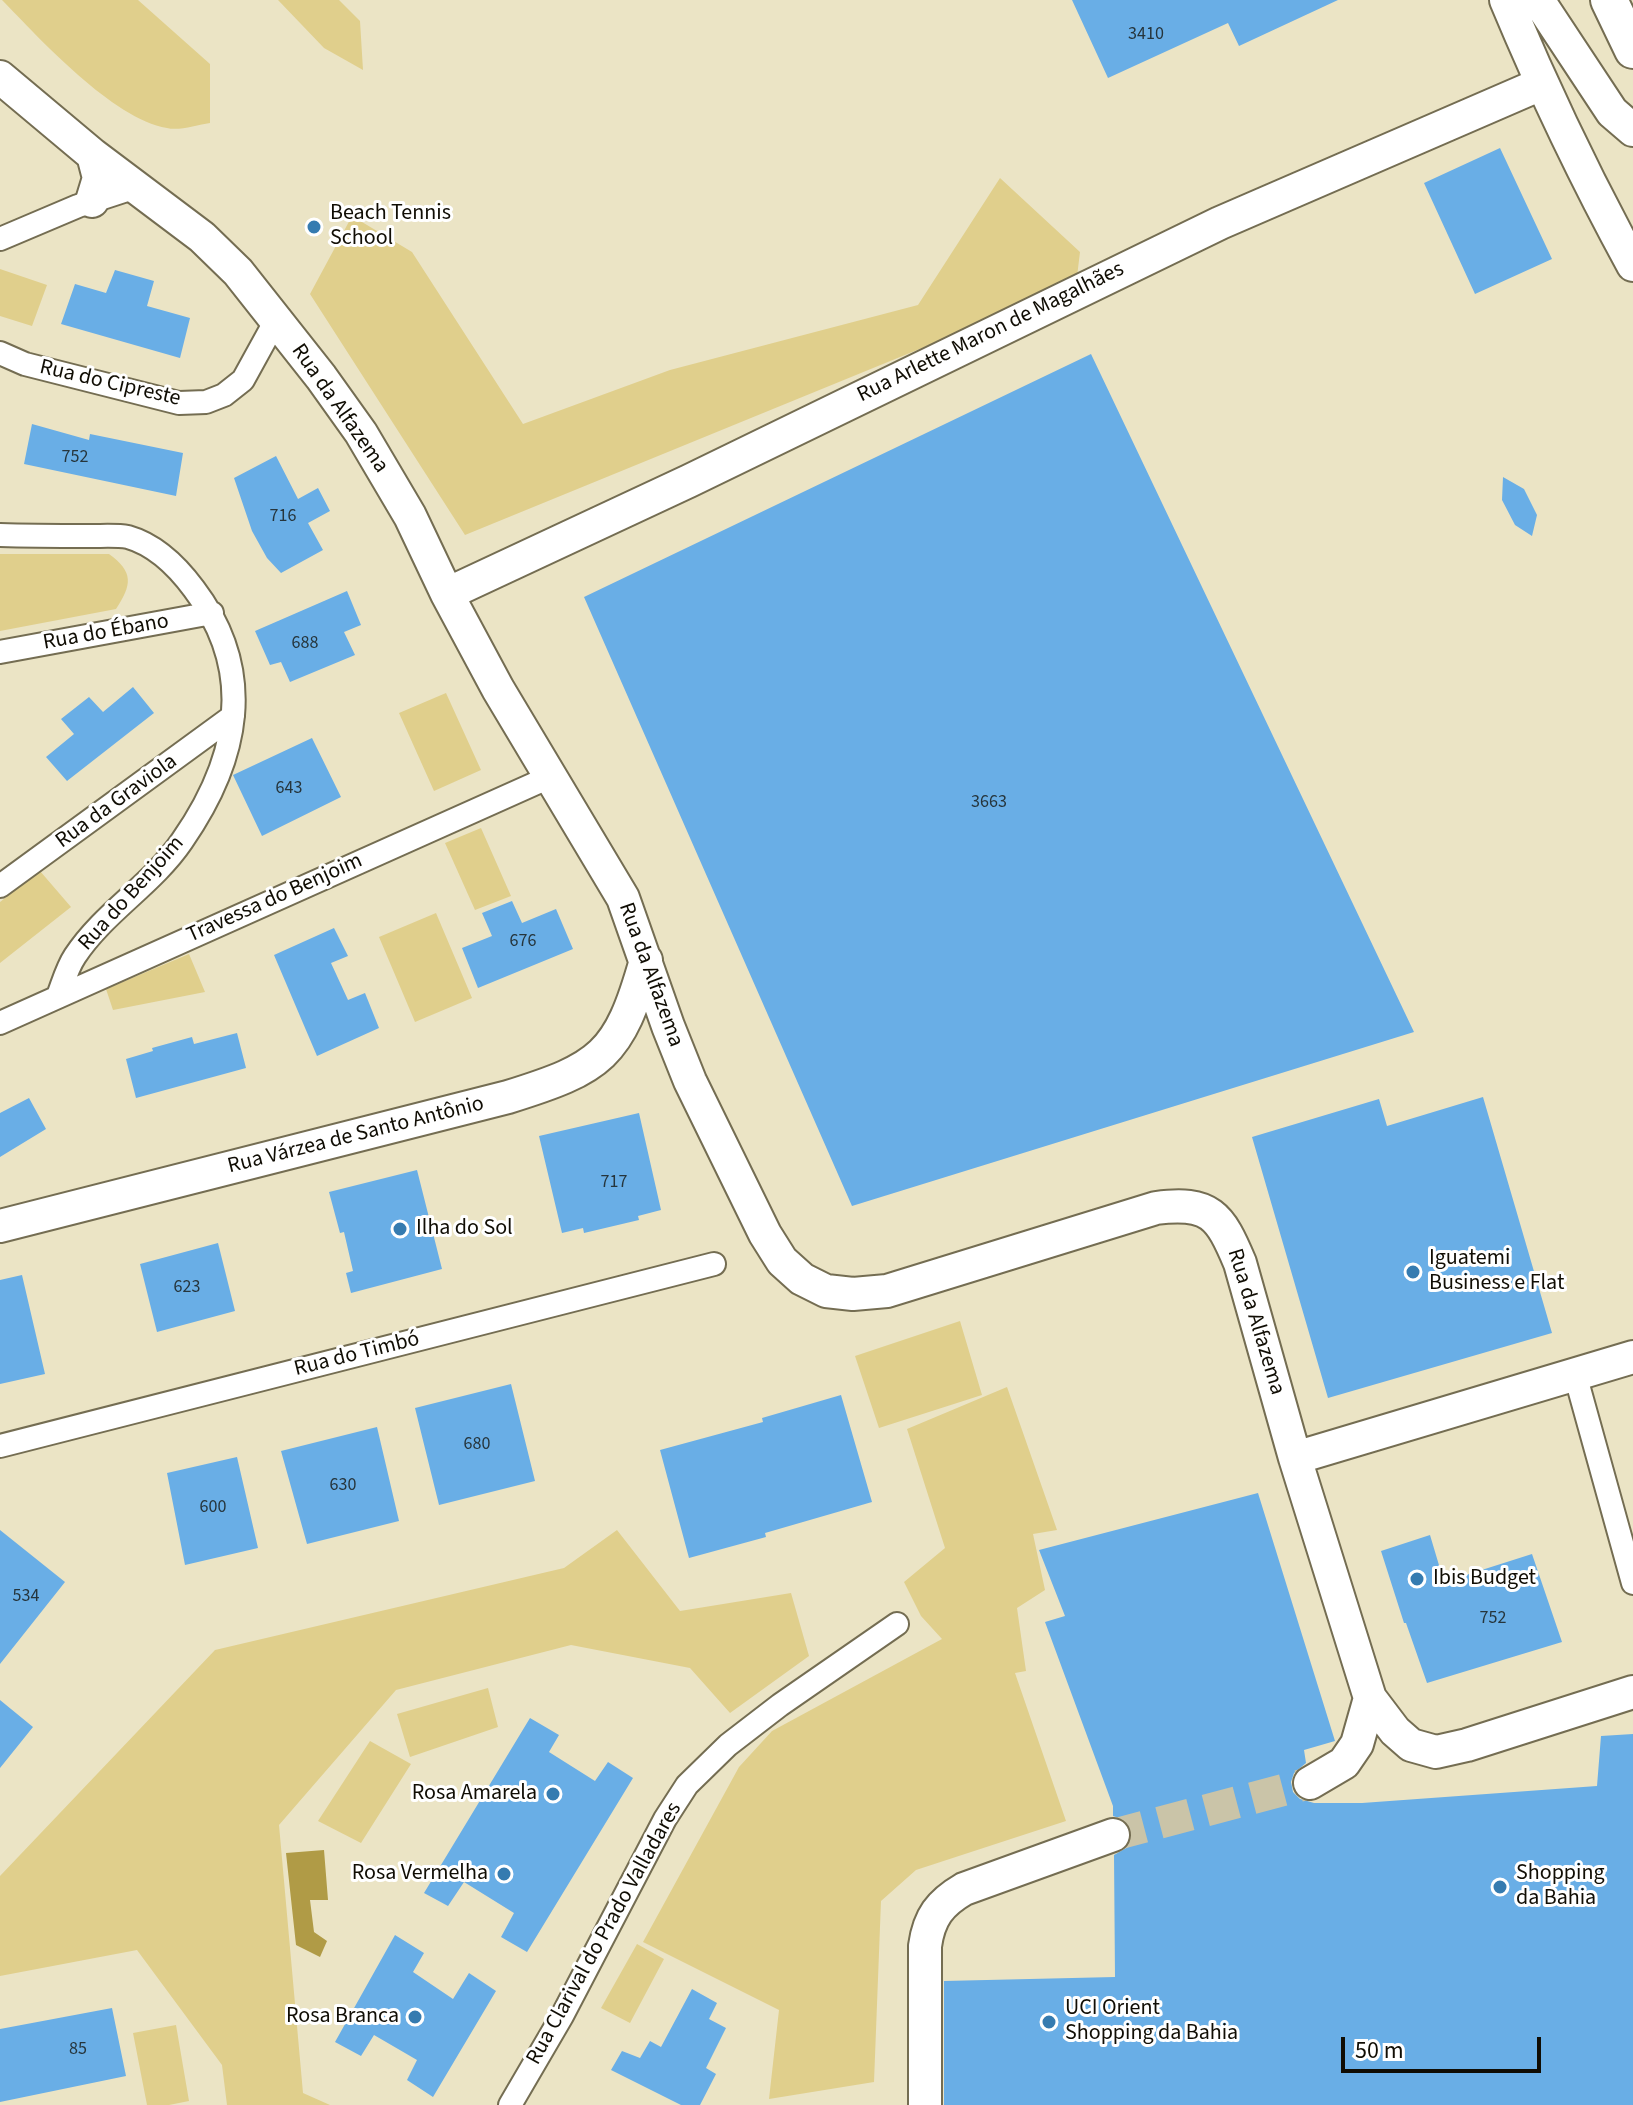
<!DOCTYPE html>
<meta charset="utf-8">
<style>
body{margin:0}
#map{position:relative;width:1633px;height:2105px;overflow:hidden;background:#ebe4c5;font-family:"Source Sans 3",sans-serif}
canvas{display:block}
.scale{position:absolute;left:1341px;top:2037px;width:200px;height:36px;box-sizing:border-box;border:4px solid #100d04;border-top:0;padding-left:10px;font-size:24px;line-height:28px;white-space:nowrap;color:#100d04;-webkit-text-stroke:6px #fff;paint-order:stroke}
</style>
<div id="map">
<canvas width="1633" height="2105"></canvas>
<div class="scale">50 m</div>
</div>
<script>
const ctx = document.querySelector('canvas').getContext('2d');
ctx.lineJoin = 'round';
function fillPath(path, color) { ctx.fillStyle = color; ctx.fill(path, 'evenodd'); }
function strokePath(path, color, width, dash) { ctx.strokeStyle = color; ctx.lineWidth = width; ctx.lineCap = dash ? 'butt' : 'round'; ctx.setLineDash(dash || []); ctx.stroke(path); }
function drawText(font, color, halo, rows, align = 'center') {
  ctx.font = font + ' "Source Sans 3",sans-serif'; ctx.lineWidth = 6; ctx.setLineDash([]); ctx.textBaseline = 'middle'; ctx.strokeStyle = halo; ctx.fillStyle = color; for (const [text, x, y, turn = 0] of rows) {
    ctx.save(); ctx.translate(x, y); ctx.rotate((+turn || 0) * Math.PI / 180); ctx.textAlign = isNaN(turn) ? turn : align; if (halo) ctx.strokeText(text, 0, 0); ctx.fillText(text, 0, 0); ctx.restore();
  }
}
fillPath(new Path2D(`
 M 2,0 L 138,0 L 210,64 L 210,123 C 197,125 179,131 167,128 C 113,119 40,39 2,0 Z
 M 278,0 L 339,0 L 360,21 L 363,70 L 324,48 Z
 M 1000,178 L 1080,252 L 1076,285 L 465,535 L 310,294 L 352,216 L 412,252 L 523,424 L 670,370 L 918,305 Z
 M 0,269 L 47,285 L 32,326 L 0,316 Z
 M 0,554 L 109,554 C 134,572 132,585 116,609 L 0,631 Z
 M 446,693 L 481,770 L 434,791 L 399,713 Z
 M 481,828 L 511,896 L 475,910 L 445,843 Z
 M 40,871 L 71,907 L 0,963 L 0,902 Z
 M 436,913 L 472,998 L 415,1022 L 379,937 Z
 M 189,954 L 205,992 L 113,1010 L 106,989 Z
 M 960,1321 L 982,1395 L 879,1428 L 855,1356 Z
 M 1007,1387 L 1057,1530 L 1033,1534 L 1045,1590 L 1017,1608 L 1026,1671 L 1015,1673 L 1066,1821 L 916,1870 L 881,1901 L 874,2082 L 769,2099 L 779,2010 L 643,1942 L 739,1767 L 772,1731 L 942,1639 L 921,1616 L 904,1582 L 945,1548 L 907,1429 Z
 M 617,1530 L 680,1611 L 791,1593 L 809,1656 L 730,1713 L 690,1668 L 571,1645 L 396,1690 L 279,1825 L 303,2093 L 330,2105 L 227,2105 L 222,2065 L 137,1950 L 0,1976 L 0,1876 L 215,1650 L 564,1568 Z
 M 488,1688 L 498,1727 L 410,1757 L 397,1714 Z
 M 370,1741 L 411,1764 L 361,1843 L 318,1821 Z
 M 637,1944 L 664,1959 L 630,2023 L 601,2008 Z
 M 176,2025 L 189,2101 L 169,2105 L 147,2105 L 133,2033 Z`), '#e0cf8c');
fillPath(new Path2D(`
 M 324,1850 L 328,1900 L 310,1900 L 314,1932 L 327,1941 L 320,1957 L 296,1945 L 286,1853 Z`), '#b09b46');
fillPath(new Path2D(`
 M 1072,0 L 1338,0 L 1239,46 L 1228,23 L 1108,78 Z
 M 1500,148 L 1552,259 L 1475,294 L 1424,183 Z
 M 115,270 L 154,281 L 147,306 L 190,318 L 180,358 L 61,324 L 75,284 L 106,293 Z
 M 1091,354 L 1414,1032 L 852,1206 L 584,597 Z
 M 32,424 L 89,440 L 90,434 L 183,453 L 176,496 L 24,464 Z
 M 276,456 L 298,499 L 318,488 L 330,511 L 308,523 L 323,550 L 281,573 L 267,558 L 252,531 L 234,478 Z
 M 1503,477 L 1524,489 L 1537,515 L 1532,536 L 1515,525 L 1502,500 Z
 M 347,591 L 361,625 L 344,632 L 355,655 L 290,682 L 281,662 L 270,665 L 255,631 Z
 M 133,687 L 154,713 L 67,781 L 46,757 L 74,734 L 61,719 L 89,697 L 103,712 Z
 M 312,738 L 341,797 L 262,836 L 233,775 Z
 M 512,901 L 522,923 L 556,909 L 573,949 L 478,988 L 462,948 L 492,936 L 482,913 Z
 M 334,928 L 348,956 L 331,963 L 348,1000 L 365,993 L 379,1028 L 317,1056 L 274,955 Z
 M 237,1033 L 246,1068 L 136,1098 L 126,1059 L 153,1051 L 152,1048 L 192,1037 L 194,1044 Z
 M 1483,1097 L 1552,1333 L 1328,1398 L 1252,1137 L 1379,1099 L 1387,1126 Z
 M 29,1098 L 46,1129 L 0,1157 L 0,1113 Z
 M 639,1113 L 661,1210 L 638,1216 L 639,1220 L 584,1233 L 583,1228 L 562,1233 L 539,1136 Z
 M 417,1170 L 442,1269 L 351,1293 L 346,1273 L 353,1271 L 344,1232 L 340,1233 L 329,1192 Z
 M 218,1243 L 235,1311 L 157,1332 L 140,1264 Z
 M 22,1275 L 45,1374 L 0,1384 L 0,1280 Z
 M 511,1384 L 535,1481 L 439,1505 L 415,1408 Z
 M 841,1395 L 872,1502 L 765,1533 L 766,1537 L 689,1558 L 660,1450 L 763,1422 L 762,1418 Z
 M 377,1427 L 399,1521 L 307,1544 L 281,1451 Z
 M 237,1457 L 258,1548 L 185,1565 L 167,1473 Z
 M 1258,1493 L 1335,1741 L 1304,1750 L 1306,1763 L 1294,1773 L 1291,1782 L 1293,1792 L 1300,1799 L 1314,1803 L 1362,1803 L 1597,1786 L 1601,1736 L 1633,1734 L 1633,2105 L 944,2105 L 944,1981 L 1115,1977 L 1114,1855 L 1128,1847 L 1131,1839 L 1131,1829 L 1125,1820 L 1113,1816 L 1113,1806 L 1045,1622 L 1065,1616 L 1039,1550 Z
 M 0,1530 L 65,1582 L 0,1664 Z
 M 1430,1535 L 1444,1582 L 1532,1554 L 1562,1642 L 1427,1683 L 1406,1623 L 1404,1623 L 1381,1551 Z
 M 0,1700 L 33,1727 L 0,1768 Z
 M 530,1718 L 559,1735 L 549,1752 L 595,1781 L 608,1762 L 633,1778 L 527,1952 L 501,1937 L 514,1913 L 464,1882 L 448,1906 L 424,1893 Z
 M 395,1935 L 424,1953 L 413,1972 L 453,1999 L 469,1973 L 496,1991 L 433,2097 L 407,2080 L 417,2060 L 374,2035 L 361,2056 L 335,2042 Z
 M 692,1989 L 717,2003 L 709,2019 L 726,2028 L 706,2068 L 716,2074 L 700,2105 L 681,2105 L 611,2070 L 622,2051 L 640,2058 L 650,2041 L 661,2047 Z
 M 112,2008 L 126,2076 L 0,2102 L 0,2029 Z`), '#69aee6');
strokePath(new Path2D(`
 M 1113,1835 L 1310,1783`), '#cac4a8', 32, [32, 16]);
const street = new Path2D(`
 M 0,239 L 78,206 L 136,187
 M 0,353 L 25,364 L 179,403 L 206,402 L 224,395 L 243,380 L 276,320
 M 0,535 C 30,536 61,536 91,536 C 103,536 117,535 128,537 C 156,545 177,566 194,589 C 257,672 239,759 182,841 C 152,885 104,912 75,956 C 67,968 63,983 58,996
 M 0,652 L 212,613
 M 0,886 L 233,716
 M 0,1023 L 552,776
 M 1575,1374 L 1633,1583
 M 0,1446 L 714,1264
 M 510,2105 L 562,2016 L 665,1819 L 687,1785 L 728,1745 L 780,1705 L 897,1624`);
const secondary = new Path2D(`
 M 1506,0 C 1544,91 1586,179 1633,265
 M 1538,0 L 1612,112 L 1633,130
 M 0,77 L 93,155 L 202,237 L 238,272 L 321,377 L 361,433 L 410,516 L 447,594 L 498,689 L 623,898 L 668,1026 L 690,1081 L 765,1234 L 782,1261 L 802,1279 L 826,1291 L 853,1294 L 887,1291 L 1156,1208 C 1210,1201 1220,1215 1240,1263 L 1295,1458 L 1370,1698 L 1395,1731 L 1411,1745 L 1436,1752 L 1467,1745 L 1633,1692
 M 92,201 L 99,178 L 93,155
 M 447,594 L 689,481 L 1220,223 L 1541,84
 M 0,1226 L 508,1097 C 601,1068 619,1056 646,960
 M 1295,1458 L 1633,1357
 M 1310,1783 L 1344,1763 L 1357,1744 L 1370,1698
 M 925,2105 L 925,1946 C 929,1917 940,1903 964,1889 L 1113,1835`);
const primary = new Path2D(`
 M 1609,0 L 1633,50`);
strokePath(street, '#746d52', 26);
strokePath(secondary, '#746d52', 36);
strokePath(primary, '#746d52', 40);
strokePath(street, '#fff', 22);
strokePath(secondary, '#fff', 32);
strokePath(primary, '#fff', 36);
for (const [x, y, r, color] of [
 [314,227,8,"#357bb0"],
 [400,1229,8,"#357bb0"],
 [1413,1272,8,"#357bb0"],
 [1417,1579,8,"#357bb0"],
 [553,1794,8,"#357bb0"],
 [504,1874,8,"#357bb0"],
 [1500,1887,8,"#357bb0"],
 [415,2017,8,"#357bb0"],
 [1049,2022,8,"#357bb0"]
]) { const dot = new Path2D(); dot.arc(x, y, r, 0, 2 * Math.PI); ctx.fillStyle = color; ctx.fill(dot); strokePath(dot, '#fff', 3); }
drawText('18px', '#26353c', null, [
 ["3410",1146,35],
 ["752",75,458],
 ["716",283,517],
 ["688",305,644],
 ["643",289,789],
 ["3663",989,803],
 ["676",523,942],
 ["717",614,1183],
 ["623",187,1288],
 ["680",477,1445],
 ["630",343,1486],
 ["600",213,1508],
 ["534",26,1597],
 ["752",1493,1619],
 ["85",78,2050]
]);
drawText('22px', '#100d04', '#fff', [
 ["Beach Tennis",330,214],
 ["School",330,239],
 ["Ilha do Sol",416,1229],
 ["Iguatemi",1429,1259],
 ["Business e Flat",1429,1284],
 ["Ibis Budget",1433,1579],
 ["Rosa Amarela",537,1794,"right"],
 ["Rosa Vermelha",488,1874,"right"],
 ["Shopping",1516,1874],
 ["da Bahia",1516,1899],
 ["UCI Orient",1065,2009],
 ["Shopping da Bahia",1065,2034],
 ["Rosa Branca",399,2017,"right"]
], 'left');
drawText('22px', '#100d04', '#fff', [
 ["Rua Arlette Maron de Magalhães",991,333,-26],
 ["Rua do Cipreste",110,384,13],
 ["Rua da Alfazema",339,409,55],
 ["Rua do Ébano",106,633,-10],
 ["Rua da Graviola",117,802,-36],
 ["Rua do Benjoim",132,894,-48],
 ["Travessa do Benjoim",275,899,-24],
 ["Rua da Alfazema",650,975,70],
 ["Rua Várzea de Santo Antônio",356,1136,-14],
 ["Rua da Alfazema",1255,1322,73],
 ["Rua do Timbó",357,1355,-14],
 ["Rua Clarival do Prado Valladares",605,1934,-61]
]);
</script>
